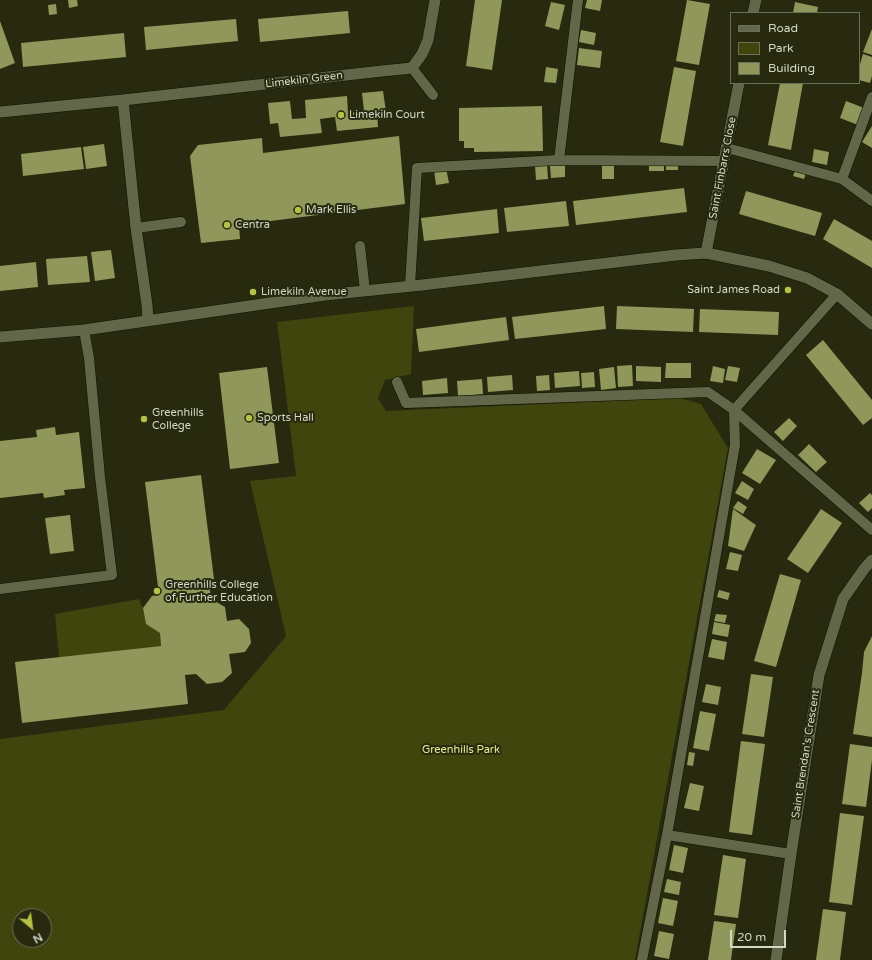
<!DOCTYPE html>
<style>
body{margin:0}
#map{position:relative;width:872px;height:960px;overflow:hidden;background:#272a0e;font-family:"Varela Round",sans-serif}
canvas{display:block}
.legend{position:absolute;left:730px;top:12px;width:130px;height:72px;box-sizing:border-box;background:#272a0e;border:1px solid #6c6f58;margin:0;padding:5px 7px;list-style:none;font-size:12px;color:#d4d6c6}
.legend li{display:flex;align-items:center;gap:8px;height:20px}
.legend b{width:20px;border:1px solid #6c6f58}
.north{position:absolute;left:12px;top:908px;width:40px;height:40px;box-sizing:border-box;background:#272a0e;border:1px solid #6c6f58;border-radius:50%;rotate:151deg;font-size:11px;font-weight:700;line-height:16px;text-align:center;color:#d4d6c6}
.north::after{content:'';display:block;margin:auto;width:14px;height:18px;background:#b6c148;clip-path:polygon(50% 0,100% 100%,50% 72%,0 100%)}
.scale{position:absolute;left:730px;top:930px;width:56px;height:18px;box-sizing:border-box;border:2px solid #d4d6c6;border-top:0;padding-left:5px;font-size:12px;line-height:14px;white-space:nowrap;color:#d4d6c6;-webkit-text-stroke:3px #272a0e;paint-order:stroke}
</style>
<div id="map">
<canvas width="872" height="960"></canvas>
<ul class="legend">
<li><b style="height:5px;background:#63674a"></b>Road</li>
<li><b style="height:11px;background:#40440d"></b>Park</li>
<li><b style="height:11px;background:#90975a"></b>Building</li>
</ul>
<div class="north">N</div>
<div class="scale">20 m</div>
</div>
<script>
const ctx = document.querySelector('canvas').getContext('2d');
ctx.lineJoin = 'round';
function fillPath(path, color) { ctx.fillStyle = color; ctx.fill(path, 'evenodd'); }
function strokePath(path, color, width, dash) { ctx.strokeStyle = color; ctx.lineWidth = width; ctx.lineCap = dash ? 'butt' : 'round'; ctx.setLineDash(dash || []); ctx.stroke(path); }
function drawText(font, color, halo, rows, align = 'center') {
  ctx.font = font + ' "Varela Round",sans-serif'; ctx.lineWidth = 4; ctx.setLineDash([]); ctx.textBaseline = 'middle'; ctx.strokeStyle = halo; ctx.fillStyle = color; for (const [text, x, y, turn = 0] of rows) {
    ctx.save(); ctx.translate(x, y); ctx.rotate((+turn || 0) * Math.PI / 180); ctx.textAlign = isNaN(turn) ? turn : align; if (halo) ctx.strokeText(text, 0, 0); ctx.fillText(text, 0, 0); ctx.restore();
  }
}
fillPath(new Path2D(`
 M 414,306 L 411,374 L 385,380 L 378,398 L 386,411 L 680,398 L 701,404 L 728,448 L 635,960 L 0,960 L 0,739 L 224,710 L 286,636 L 250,481 L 296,476 L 277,322 ZM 20,916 L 44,916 L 44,940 L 20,940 Z
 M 139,599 L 143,608 L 147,624 L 160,633 L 161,646 L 59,658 L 55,614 Z`), '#40440d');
fillPath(new Path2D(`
 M 68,0 L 77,0 L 78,6 L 69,8 Z
 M 475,0 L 502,0 L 492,70 L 466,66 Z
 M 587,0 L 602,0 L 600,11 L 585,8 Z
 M 687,0 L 710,4 L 699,65 L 676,61 Z
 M 551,2 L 565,5 L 559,30 L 545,26 Z
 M 795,2 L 818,7 L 817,13 L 793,13 Z
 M 56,4 L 57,14 L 49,15 L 48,5 Z
 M 348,11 L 350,33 L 260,42 L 258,19 Z
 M 236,19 L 238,41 L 146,50 L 144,27 Z
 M 0,21 L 15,63 L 0,69 Z
 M 872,29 L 872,55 L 863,52 Z
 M 581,30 L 596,33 L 594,45 L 579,42 Z
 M 124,33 L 126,57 L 23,67 L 21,43 Z
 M 579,48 L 602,51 L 600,68 L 577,65 Z
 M 863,54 L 872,57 L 872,76 L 870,83 L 859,80 L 859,68 Z
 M 546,67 L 558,69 L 556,83 L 544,82 Z
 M 674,67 L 696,71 L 683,146 L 660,142 Z
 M 780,83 L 803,83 L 791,150 L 768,145 Z
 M 383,91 L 386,112 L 377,112 L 378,127 L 337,131 L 335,117 L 320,119 L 322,133 L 280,137 L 278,123 L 270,124 L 268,103 L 290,101 L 292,119 L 306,118 L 305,100 L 347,96 L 348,113 L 364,111 L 362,93 Z
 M 846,101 L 864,108 L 858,125 L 840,118 Z
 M 542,106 L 543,151 L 474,152 L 474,148 L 464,148 L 464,141 L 459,141 L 459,108 Z
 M 872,126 L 872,148 L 862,142 Z
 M 399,136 L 405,204 L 239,225 L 240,239 L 201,243 L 190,156 L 198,145 L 262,138 L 263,153 Z
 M 104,144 L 107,166 L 86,169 L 83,147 Z
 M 81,147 L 84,169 L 23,176 L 21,154 Z
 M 814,149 L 829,152 L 827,165 L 812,162 Z
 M 649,162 L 664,162 L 664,171 L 649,171 Z
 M 666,162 L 678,162 L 678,170 L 666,170 Z
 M 547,164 L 548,179 L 536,180 L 535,165 Z
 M 602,164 L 614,164 L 614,179 L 602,179 Z
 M 565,165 L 565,177 L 551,178 L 550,166 Z
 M 446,168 L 449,183 L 436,185 L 434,170 Z
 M 796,169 L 806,173 L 804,179 L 793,176 Z
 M 684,188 L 687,212 L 576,225 L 573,201 Z
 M 746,191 L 822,213 L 815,236 L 739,214 Z
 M 566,201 L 569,226 L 507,232 L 504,208 Z
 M 497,209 L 499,233 L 424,241 L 421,218 Z
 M 834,219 L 872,241 L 872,268 L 823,239 Z
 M 111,250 L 115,278 L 95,281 L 91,252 Z
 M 87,256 L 90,282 L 48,285 L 46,259 Z
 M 36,262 L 38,287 L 0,291 L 0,266 Z
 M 604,306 L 606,329 L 515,339 L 512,317 Z
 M 617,306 L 694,309 L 693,332 L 616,329 Z
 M 700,309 L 779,312 L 778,335 L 699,332 Z
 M 506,317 L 509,340 L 419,352 L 416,329 Z
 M 823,340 L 872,400 L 872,418 L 863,425 L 806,355 Z
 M 666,363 L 691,363 L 691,378 L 665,378 Z
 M 632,365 L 633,386 L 618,387 L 617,366 Z
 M 636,366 L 661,367 L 661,382 L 636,381 Z
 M 713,366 L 725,369 L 723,383 L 710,381 Z
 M 728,366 L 740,368 L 737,382 L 725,380 Z
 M 267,367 L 279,463 L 230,469 L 219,373 Z
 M 614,367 L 616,388 L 601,390 L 599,369 Z
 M 579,371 L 580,386 L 555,388 L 554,373 Z
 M 594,372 L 595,387 L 582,388 L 581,373 Z
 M 512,375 L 513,390 L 488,392 L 487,377 Z
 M 549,375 L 550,390 L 537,391 L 536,376 Z
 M 447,378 L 448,393 L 423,395 L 422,381 Z
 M 482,379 L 483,394 L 458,396 L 457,381 Z
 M 789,418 L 797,426 L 783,441 L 774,432 Z
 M 55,427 L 56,435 L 79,432 L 85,488 L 64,490 L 65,495 L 44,498 L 43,493 L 0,498 L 0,441 L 37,437 L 36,430 Z
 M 809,444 L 827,462 L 816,472 L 798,455 Z
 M 757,449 L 776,460 L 760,484 L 742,473 Z
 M 201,475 L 214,579 L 209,580 L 211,599 L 225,607 L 227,621 L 239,619 L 249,629 L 251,643 L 245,652 L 229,654 L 232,673 L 222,682 L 207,684 L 196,674 L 185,675 L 188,704 L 22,723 L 15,662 L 161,646 L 160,633 L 146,624 L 143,608 L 152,596 L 159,595 L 145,482 Z
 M 742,481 L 754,489 L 748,500 L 735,493 Z
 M 870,493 L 872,495 L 872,508 L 868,512 L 859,503 Z
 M 738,501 L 747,507 L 743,514 L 733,508 Z
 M 733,509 L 756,525 L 744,551 L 728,546 Z
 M 821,509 L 842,523 L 808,573 L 787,559 Z
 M 70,515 L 74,551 L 50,554 L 45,518 Z
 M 730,552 L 742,555 L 738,571 L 726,569 Z
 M 780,574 L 801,580 L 776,667 L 754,661 Z
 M 719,590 L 730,593 L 728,600 L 717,597 Z
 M 716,614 L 727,615 L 725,623 L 714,621 Z
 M 714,622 L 730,625 L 728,637 L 712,634 Z
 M 872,636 L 872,737 L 853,734 L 862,673 L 864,652 Z
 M 712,639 L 727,642 L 724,660 L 708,657 Z
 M 751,674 L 773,677 L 764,737 L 742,734 Z
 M 706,684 L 721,687 L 718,705 L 702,702 Z
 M 700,711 L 716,714 L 709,751 L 693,748 Z
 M 741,741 L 765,744 L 752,835 L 729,832 Z
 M 850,744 L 872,747 L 872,760 L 866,807 L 842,804 Z
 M 689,752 L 695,753 L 693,766 L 687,765 Z
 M 690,783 L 704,786 L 699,811 L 684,808 Z
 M 840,813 L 864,816 L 852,905 L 829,902 Z
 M 674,845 L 688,848 L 683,873 L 669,870 Z
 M 723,855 L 746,859 L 738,918 L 714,915 Z
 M 667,879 L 681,882 L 679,895 L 664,892 Z
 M 663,898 L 678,901 L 673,926 L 658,923 Z
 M 823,909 L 846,912 L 840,960 L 816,960 Z
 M 714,921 L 736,924 L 731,960 L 708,960 Z
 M 659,931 L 674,934 L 669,959 L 654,956 Z`), '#90975a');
const service = new Path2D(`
 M 412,68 L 433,95
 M 727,148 L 842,179 L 872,201
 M 559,160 L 578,0
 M 842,179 L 872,97
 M 136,228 L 181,222
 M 360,246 L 365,291
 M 410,286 L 417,168 L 559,160 L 724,161
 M 397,382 L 406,403 L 708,392 L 734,410 L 872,530
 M 0,589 L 112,575 L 100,477 L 89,358 L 84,330
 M 667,835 L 791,854
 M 642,960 L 667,835 L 735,445 L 734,410 L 837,294`);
const minor = new Path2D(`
 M 753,13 L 756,0
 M 123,100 L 136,228 L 147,305 L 148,320
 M 0,112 L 123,100 L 382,71 L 412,68 L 422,54 L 428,40 L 435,0
 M 706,253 L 739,83
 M 776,960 L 791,854 L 819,675 L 843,599 L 864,569 L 872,560`);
const tertiary = new Path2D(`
 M 0,337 L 84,330 L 325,295 L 422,285 L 676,255 L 706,253 L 769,266 L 807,278 L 837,294 L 872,324`);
strokePath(service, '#101200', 11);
strokePath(minor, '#101200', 12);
strokePath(tertiary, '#101200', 12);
strokePath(service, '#63674a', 10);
strokePath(minor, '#63674a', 11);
strokePath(tertiary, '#63674a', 11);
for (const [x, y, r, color] of [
 [341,115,4,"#b6c148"],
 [298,210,4,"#b6c148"],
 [227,225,4,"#b6c148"],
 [788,290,4,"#b6c148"],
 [253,292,4,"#b6c148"],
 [249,418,4,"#b6c148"],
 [144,419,4,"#b6c148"],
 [157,591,4,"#b6c148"]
]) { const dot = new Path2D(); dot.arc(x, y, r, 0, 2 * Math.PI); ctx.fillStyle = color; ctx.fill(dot); strokePath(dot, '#272a0e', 1.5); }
drawText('11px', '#d4d6c6', '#272a0e', [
 ["Limekiln Green",304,80,-7],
 ["Saint Finbarrs Close",723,168,-79],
 ["Saint Brendan's Crescent",806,754,-81]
]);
drawText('11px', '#d4d6c6', '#272a0e', [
 ["Limekiln Court",349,115],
 ["Mark Ellis",306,210],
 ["Centra",235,225],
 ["Saint James Road",780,290,"right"],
 ["Limekiln Avenue",261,292],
 ["Greenhills",152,413],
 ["College",152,426],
 ["Sports Hall",257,418],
 ["Greenhills College",165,585],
 ["of Further Education",165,598]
], 'left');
drawText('11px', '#e1ec93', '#272a0e', [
 ["Greenhills Park",461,750]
]);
</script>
